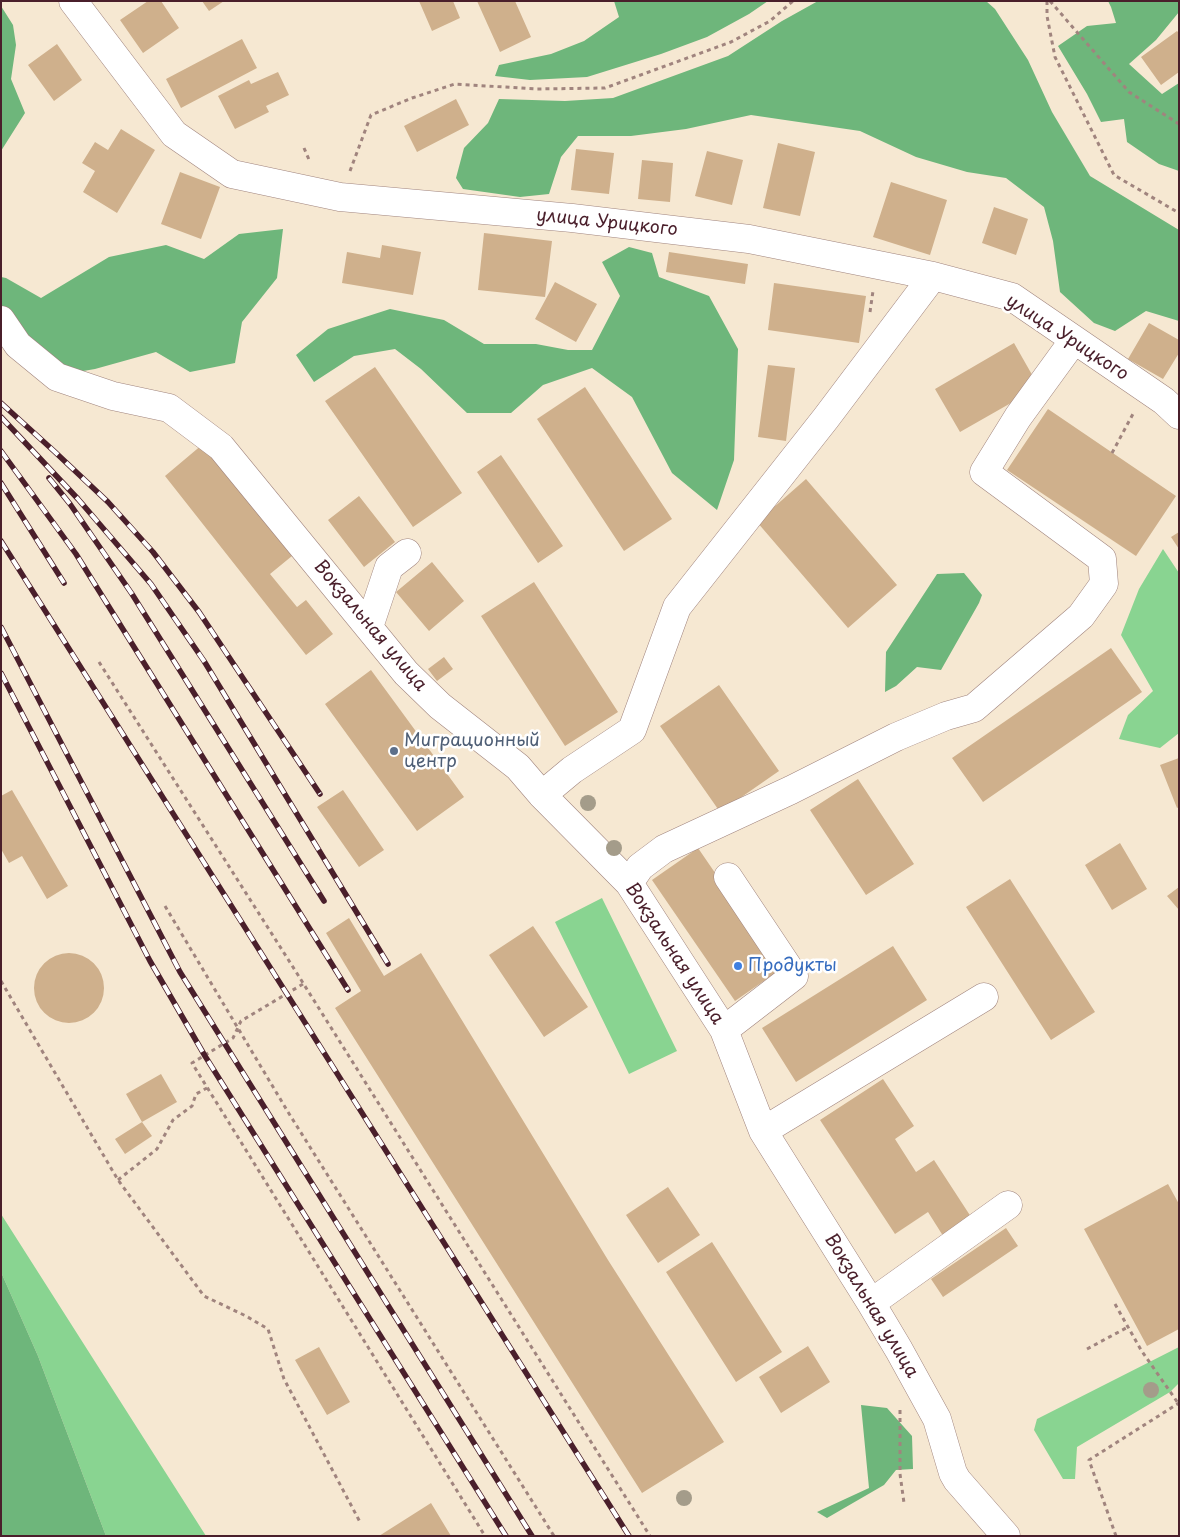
<!DOCTYPE html>
<meta charset="utf-8">
<style>
body{margin:0}
#map{position:relative;width:1180px;height:1537px;overflow:hidden;background:#f6e8d2;font-family:"Playpen Sans",sans-serif}
canvas{display:block}
.frame{position:absolute;inset:0;border:2px solid #4a1f2b;pointer-events:none}
</style>
<div id="map">
<canvas width="1180" height="1537"></canvas>
<div class="frame"></div>
</div>
<script>
const ctx = document.querySelector('canvas').getContext('2d');
ctx.lineJoin = 'round';
function fillPath(path, color) { ctx.fillStyle = color; ctx.fill(path, 'evenodd'); }
function strokePath(path, color, width, dash) { ctx.strokeStyle = color; ctx.lineWidth = width; ctx.lineCap = dash ? 'butt' : 'round'; ctx.setLineDash(dash || []); ctx.stroke(path); }
function drawText(font, color, halo, rows, align = 'center') {
  ctx.font = font + ' "Playpen Sans",sans-serif'; ctx.lineWidth = 5; ctx.setLineDash([]); ctx.textBaseline = 'middle'; ctx.strokeStyle = halo; ctx.fillStyle = color; for (const [text, x, y, turn = 0] of rows) {
    ctx.save(); ctx.translate(x, y); ctx.rotate((+turn || 0) * Math.PI / 180); ctx.textAlign = isNaN(turn) ? turn : align; if (halo) ctx.strokeText(text, 0, 0); ctx.fillText(text, 0, 0); ctx.restore();
  }
}
fillPath(new Path2D(`
 M 1163,549 L 1179,573 L 1179,733 L 1160,748 L 1119,739 L 1128,715 L 1153,691 L 1121,635 L 1139,589 Z
 M 602,898 L 677,1051 L 629,1074 L 555,922 Z
 M 1,1214 L 206,1536 L 106,1536 L 38,1356 L 1,1272 Z
 M 1179,1347 L 1179,1383 L 1170,1392 L 1077,1447 L 1075,1479 L 1063,1479 L 1034,1430 L 1037,1419 Z`), '#89d491');
fillPath(new Path2D(`
 M 614,1 L 768,1 L 749,14 L 707,37 L 661,54 L 587,77 L 530,80 L 495,76 L 499,65 L 551,54 L 584,41 L 619,17 Z
 M 818,1 L 986,1 L 995,9 L 1028,60 L 1052,112 L 1090,176 L 1179,230 L 1179,321 L 1146,311 L 1115,331 L 1094,323 L 1060,292 L 1053,241 L 1044,207 L 1006,178 L 967,172 L 916,157 L 860,131 L 751,115 L 686,129 L 631,136 L 578,136 L 561,157 L 549,194 L 520,197 L 463,189 L 456,178 L 464,148 L 488,123 L 499,99 L 565,101 L 613,98 L 728,56 L 782,21 Z
 M 1108,1 L 1178,1 L 1179,12 L 1156,40 L 1129,64 L 1162,94 L 1179,83 L 1179,171 L 1159,164 L 1127,142 L 1124,119 L 1101,122 L 1087,94 L 1058,46 L 1087,26 L 1116,23 L 1111,7 Z
 M 1,6 L 13,25 L 16,45 L 11,79 L 25,113 L 1,151 Z
 M 283,229 L 277,278 L 242,322 L 235,363 L 190,372 L 156,352 L 95,369 L 48,377 L 1,321 L 1,277 L 6,278 L 41,298 L 109,257 L 166,245 L 204,259 L 239,234 Z
 M 629,247 L 652,253 L 659,277 L 709,296 L 738,349 L 734,460 L 717,510 L 672,473 L 632,397 L 592,368 L 543,385 L 511,413 L 467,413 L 421,369 L 395,349 L 354,356 L 314,382 L 296,355 L 328,329 L 390,309 L 444,320 L 484,344 L 536,344 L 568,350 L 592,350 L 620,296 L 602,262 Z
 M 964,573 L 982,595 L 979,603 L 941,670 L 917,667 L 896,686 L 885,692 L 886,652 L 937,574 Z
 M 1,1272 L 38,1356 L 106,1536 L 1,1536 Z
 M 861,1405 L 887,1408 L 912,1436 L 913,1469 L 896,1470 L 884,1485 L 827,1518 L 817,1512 L 869,1488 Z`), '#6eb67b');
fillPath(new Path2D(`
 M 148,1 L 161,1 L 179,28 L 143,53 L 120,20 Z
 M 202,1 L 224,1 L 209,11 Z
 M 419,1 L 453,1 L 460,18 L 432,31 Z
 M 477,1 L 515,1 L 531,37 L 500,52 Z
 M 1177,31 L 1179,33 L 1179,72 L 1161,85 L 1141,57 Z
 M 242,39 L 257,68 L 181,108 L 166,79 Z
 M 57,44 L 82,80 L 54,101 L 28,65 Z
 M 278,72 L 289,95 L 266,106 L 269,112 L 235,129 L 218,96 L 249,80 L 251,84 Z
 M 456,99 L 469,125 L 417,152 L 404,126 Z
 M 121,129 L 155,150 L 117,213 L 83,192 L 95,171 L 82,163 L 95,142 L 108,150 Z
 M 778,143 L 815,152 L 800,216 L 763,208 Z
 M 576,149 L 614,153 L 609,194 L 571,190 Z
 M 707,151 L 743,160 L 732,205 L 695,196 Z
 M 642,160 L 673,163 L 670,202 L 638,199 Z
 M 180,172 L 220,187 L 201,239 L 161,224 Z
 M 891,182 L 947,200 L 930,255 L 873,237 Z
 M 994,207 L 1028,219 L 1016,255 L 982,243 Z
 M 484,233 L 552,241 L 545,297 L 478,290 Z
 M 382,245 L 421,252 L 413,295 L 342,283 L 347,252 L 380,258 Z
 M 669,252 L 748,264 L 745,284 L 666,272 Z
 M 555,282 L 597,304 L 576,342 L 535,319 Z
 M 774,283 L 866,296 L 859,343 L 768,330 Z
 M 1149,323 L 1179,340 L 1179,353 L 1163,379 L 1128,359 Z
 M 1014,343 L 1039,387 L 960,432 L 935,389 Z
 M 768,365 L 795,368 L 786,441 L 758,437 Z
 M 375,367 L 462,493 L 413,527 L 325,401 Z
 M 585,387 L 672,519 L 624,551 L 537,419 Z
 M 1048,409 L 1176,496 L 1136,556 L 1007,470 Z
 M 203,444 L 292,556 L 270,574 L 297,607 L 306,600 L 333,634 L 306,655 L 165,476 Z
 M 501,455 L 563,546 L 538,563 L 477,472 Z
 M 806,479 L 897,585 L 848,628 L 757,522 Z
 M 359,496 L 395,542 L 364,567 L 328,520 Z
 M 1179,532 L 1179,549 L 1171,537 Z
 M 432,562 L 464,601 L 429,631 L 396,592 Z
 M 534,582 L 618,712 L 565,746 L 481,616 Z
 M 1111,648 L 1142,692 L 983,802 L 952,758 Z
 M 444,657 L 453,669 L 437,681 L 428,669 Z
 M 371,670 L 464,797 L 417,831 L 325,704 Z
 M 719,685 L 779,771 L 720,812 L 660,726 Z
 M 1179,758 L 1179,807 L 1177,808 L 1160,765 Z
 M 858,779 L 914,864 L 866,895 L 810,810 Z
 M 12,790 L 68,886 L 47,899 L 22,856 L 9,863 L 1,849 L 1,796 Z
 M 343,790 L 384,850 L 359,867 L 317,807 Z
 M 1120,843 L 1147,889 L 1112,910 L 1085,865 Z
 M 698,848 L 781,969 L 735,1001 L 652,880 Z
 M 1010,879 L 1095,1012 L 1051,1040 L 966,907 Z
 M 1179,887 L 1179,910 L 1167,896 Z
 M 349,918 L 384,976 L 421,953 L 608,1260 L 724,1442 L 642,1493 L 335,1008 L 361,991 L 326,933 Z
 M 533,926 L 588,1007 L 544,1037 L 489,955 Z
 M 893,946 L 927,1000 L 796,1082 L 762,1028 Z
 M34 988a35 35 0 1 1 70 0a35 35 0 1 1-70 0Z
 M 161,1074 L 177,1102 L 142,1122 L 152,1136 L 125,1154 L 115,1139 L 142,1122 L 126,1094 Z
 M 883,1079 L 914,1126 L 895,1139 L 916,1172 L 934,1160 L 973,1220 L 945,1239 L 928,1212 L 895,1234 L 820,1120 Z
 M 1168,1184 L 1179,1204 L 1179,1329 L 1147,1346 L 1084,1229 Z
 M 668,1187 L 700,1235 L 658,1263 L 626,1215 Z
 M 1006,1228 L 1018,1246 L 943,1297 L 931,1279 Z
 M 712,1242 L 782,1352 L 736,1382 L 666,1272 Z
 M 808,1346 L 830,1382 L 781,1413 L 759,1377 Z
 M 319,1347 L 350,1402 L 327,1415 L 295,1360 Z
 M 431,1503 L 451,1536 L 379,1536 Z`), '#cfb08c');
const minor = new Path2D(`
 M 73,1 L 174,134 L 232,174 L 340,197 L 572,218 L 749,239 L 933,276 L 1012,297 L 1164,401 L 1179,415
 M 1,320 L 18,345 L 57,377 L 113,396 L 169,408 L 221,447 L 406,673 L 440,706 L 518,767 L 542,795 L 629,883 L 724,1030 L 763,1131 L 871,1303 L 899,1350 L 937,1419 L 953,1473 L 957,1480 L 1006,1536
 M 369,627 L 389,567 L 407,553
 M 542,795 L 572,770 L 632,730 L 677,607 L 826,418 L 933,276
 M 629,883 L 640,867 L 664,849 L 791,790 L 896,737 L 946,716 L 974,708 L 1081,616 L 1104,584 L 1102,559 L 984,472 L 1018,417 L 1074,340
 M 724,1030 L 794,976 L 728,877
 M 763,1131 L 984,997
 M 871,1303 L 1008,1205`);
strokePath(minor, '#a0847e', 29);
strokePath(new Path2D(`
 M 1047,1 L 1047,16 L 1055,57 L 1114,175 L 1179,213
 M 1050,1 L 1129,92 L 1179,124
 M 304,148 L 310,162
 M 350,171 L 371,115 L 412,98 L 455,84 L 536,89 L 605,88 L 731,42 L 770,21 L 793,1
 M 870,312 L 873,291
 M 1112,453 L 1134,412
 M 99,662 L 298,975 L 650,1536
 M 165,906 L 288,1112 L 554,1536
 M 1,981 L 118,1180 L 204,1296 L 246,1316 L 268,1329 L 284,1379 L 360,1522
 M 303,984 L 241,1021 L 233,1038 L 192,1063 L 485,1536
 M 118,1180 L 157,1149 L 173,1120 L 192,1106 L 196,1094 L 207,1088
 M 1115,1304 L 1141,1350 L 1178,1403
 M 1087,1349 L 1128,1327
 M 900,1410 L 900,1474 L 904,1503
 M 1116,1536 L 1089,1460 L 1179,1403`), '#a0847e', 3, [4, 4]);
strokePath(minor, '#fff', 28);
const rail = new Path2D(`
 M 1,403 L 55,452 L 108,502 L 153,552 L 199,612 L 320,794
 M 1,417 L 78,499 L 151,584 L 204,661 L 388,964
 M 1,451 L 76,554 L 348,990
 M 49,478 L 70,504 L 132,594 L 324,901
 M 1,483 L 64,583
 M 1,541 L 629,1536
 M 1,627 L 180,972 L 532,1536
 M 1,673 L 150,961 L 205,1056 L 506,1536`);
strokePath(rail, '#4a1f2b', 5.5);
strokePath(rail, '#fff', 4, [11]);
ctx.fillStyle = '#a49c8a';
for (const [x, y] of [
 [588,803],
 [614,848],
 [1151,1390],
 [684,1498]
]) { ctx.beginPath(); ctx.arc(x, y, 8, 0, 2 * Math.PI); ctx.fill(); }
for (const [x, y, r, color] of [
 [394,751,5,"#5c6f8a"],
 [738,966,5,"#3f7fe0"]
]) { const dot = new Path2D(); dot.arc(x, y, r, 0, 2 * Math.PI); ctx.fillStyle = color; ctx.fill(dot); strokePath(dot, '#fff', 2); }
drawText('18px', '#4a1f2b', '#fff', [
 ["улица Урицкого",607,223,6],
 ["улица Урицкого",1067,338,33],
 ["Вокзальная улица",370,626,50],
 ["Вокзальная улица",674,954,57],
 ["Вокзальная улица",871,1306,59]
]);
drawText('18px', '#4e5e75', '#fff', [
 ["Миграционный",404,741],
 ["центр",404,762]
], 'left');
drawText('18px', '#366cbe', '#fff', [
 ["Продукты",748,966]
], 'left');
</script>
